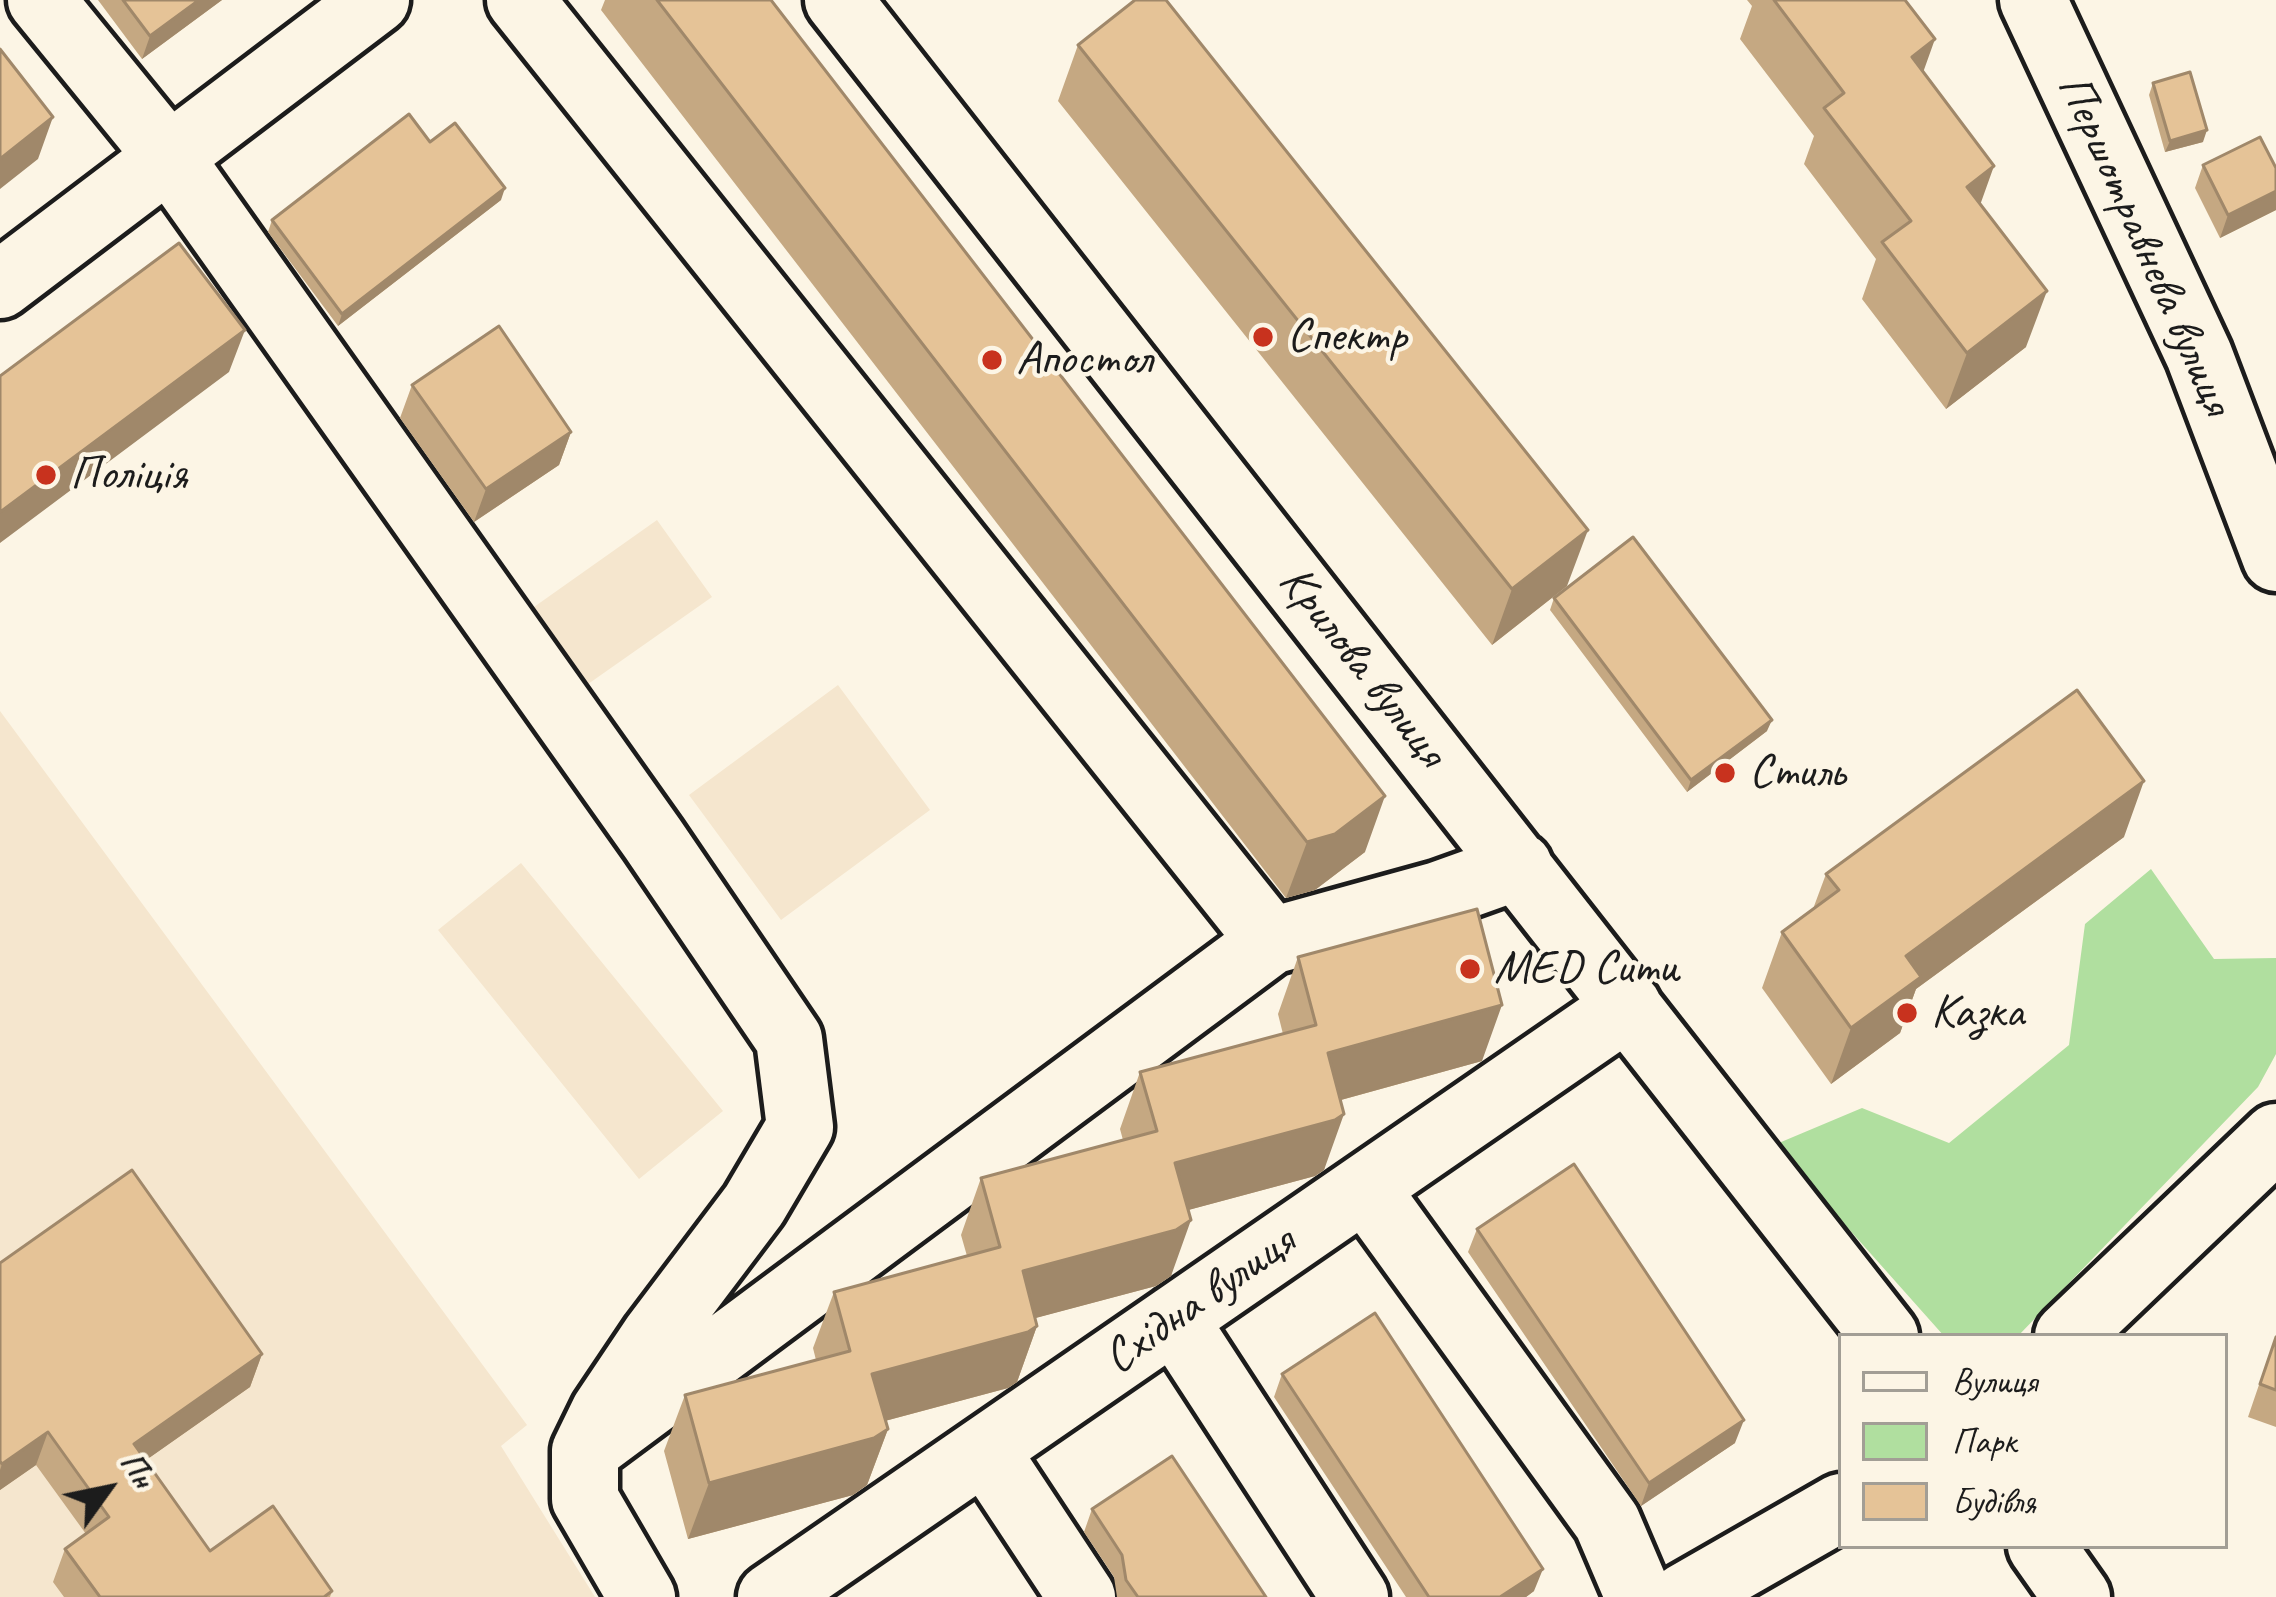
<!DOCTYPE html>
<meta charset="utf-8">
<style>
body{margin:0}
#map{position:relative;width:2276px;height:1597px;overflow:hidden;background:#fcf5e5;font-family:Caveat,sans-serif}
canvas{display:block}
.legend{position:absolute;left:1838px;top:1333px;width:390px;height:216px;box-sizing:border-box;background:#fcf5e5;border:3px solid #a29e95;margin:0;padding:15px 21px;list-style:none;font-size:36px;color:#1c1c1c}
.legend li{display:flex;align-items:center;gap:24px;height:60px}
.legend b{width:60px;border:3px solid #a29e95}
.north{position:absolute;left:48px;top:1429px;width:120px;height:120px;-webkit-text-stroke:9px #fcf5e5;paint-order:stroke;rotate:57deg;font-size:33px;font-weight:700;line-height:48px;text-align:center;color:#1c1c1c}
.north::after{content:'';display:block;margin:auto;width:42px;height:54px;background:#1c1c1c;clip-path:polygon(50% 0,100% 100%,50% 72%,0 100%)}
</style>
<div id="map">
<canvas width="2276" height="1597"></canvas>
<ul class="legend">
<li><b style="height:15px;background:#fcf5e5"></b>Вулиця</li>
<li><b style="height:33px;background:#b0df9f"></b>Парк</li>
<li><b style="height:33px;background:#e5c397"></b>Будівля</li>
</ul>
<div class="north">Пн</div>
</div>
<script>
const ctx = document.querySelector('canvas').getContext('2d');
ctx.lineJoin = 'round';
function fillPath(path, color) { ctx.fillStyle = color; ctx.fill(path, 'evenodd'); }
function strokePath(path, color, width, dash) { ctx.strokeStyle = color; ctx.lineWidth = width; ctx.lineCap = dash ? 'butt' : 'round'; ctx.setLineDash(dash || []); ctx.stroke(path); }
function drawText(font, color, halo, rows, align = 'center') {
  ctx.font = font + ' Caveat,sans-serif'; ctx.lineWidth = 9; ctx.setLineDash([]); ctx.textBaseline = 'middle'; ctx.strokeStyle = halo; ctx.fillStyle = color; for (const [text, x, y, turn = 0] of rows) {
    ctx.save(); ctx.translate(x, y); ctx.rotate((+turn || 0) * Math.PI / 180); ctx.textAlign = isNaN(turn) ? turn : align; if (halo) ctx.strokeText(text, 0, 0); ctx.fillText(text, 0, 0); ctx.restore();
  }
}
fillPath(new Path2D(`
 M 657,520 L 712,597 L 571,696 L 517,619 Z
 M 838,685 L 930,810 L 781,920 L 689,795 Z
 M 0,711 L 527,1425 L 501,1446 L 595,1597 L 0,1597 Z
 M 521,863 L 723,1111 L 639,1179 L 438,930 Z`), '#f5e6ce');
fillPath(new Path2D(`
 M 2151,869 L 2214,959 L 2276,958 L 2276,1054 L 2258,1087 L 2018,1336 L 1944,1336 L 1774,1145 L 1862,1108 L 1949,1143 L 2069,1045 L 2085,924 Z`), '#b0df9f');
const minor = new Path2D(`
 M 41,0 L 169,157 L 653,839 L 789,1039 L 800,1127 L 754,1205 L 655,1336 L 604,1412 L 585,1451 L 585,1499 L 642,1597
 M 520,0 L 1271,941 L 585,1451
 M 838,0 L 1885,1336
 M 2033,0 L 2199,355 L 2276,558
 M 0,285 L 376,0
 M 1271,941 L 1438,895 L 1519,866
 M 1365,1188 L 1607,1522 L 1639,1597
 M 1174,1319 L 1355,1597
 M 2068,1336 L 2276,1137
 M 985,1450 L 1082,1597
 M 2041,1546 L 2077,1597
 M 771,1597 L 1628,1006
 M 1684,1597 L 1841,1507`);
strokePath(minor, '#1c1c1c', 75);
strokePath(minor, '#fcf5e5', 66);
fillPath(new Path2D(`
 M 98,0 L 222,0 L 142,59 Z
 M 605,0 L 771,0 L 1365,852 L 1315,890 L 1286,898 L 601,10 Z
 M 1747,0 L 1905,0 L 1923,72 L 1980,204 L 2026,347 L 1946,409 L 1862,299 L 1876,259 L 1804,164 L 1814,136 L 1740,39 L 1752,6 Z
 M 1078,45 L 1567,586 L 1492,645 L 1058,101 Z
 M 2153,83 L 2203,142 L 2165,152 L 2149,95 Z
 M 2203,165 L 2276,168 L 2276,210 L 2220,238 L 2195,188 Z
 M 501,200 L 338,326 L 268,232 L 272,220 Z
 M 412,385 L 571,432 L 559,465 L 474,522 L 400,418 Z
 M 1554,598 L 1767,731 L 1687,792 L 1550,610 Z
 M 2124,837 L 1916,989 L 1900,1033 L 1831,1084 L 1762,988 L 1782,932 L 1813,909 L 1826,874 Z
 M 1298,957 L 1482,1061 L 1341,1100 L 1324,1170 L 1315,1176 L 1188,1210 L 1171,1276 L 1156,1286 L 1035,1318 L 1037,1326 L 1017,1382 L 1008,1388 L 885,1421 L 888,1429 L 867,1485 L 853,1495 L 688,1539 L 664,1451 L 685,1395 L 816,1360 L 813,1348 L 834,1292 L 967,1256 L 961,1235 L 981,1178 L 1123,1140 L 1120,1129 L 1140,1072 L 1283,1034 L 1278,1014 Z
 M 1477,1229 L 1735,1443 L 1641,1506 L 1468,1252 Z
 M 0,1263 L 262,1354 L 250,1387 L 146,1460 L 210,1551 L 332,1591 L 330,1597 L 64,1597 L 53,1582 L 65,1549 L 86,1534 L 36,1465 L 0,1490 Z
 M 2276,1335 L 2276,1427 L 2248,1417 Z
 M 1282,1374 L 1534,1591 L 1526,1597 L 1406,1597 L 1274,1397 Z
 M 1092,1509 L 1266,1597 L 1117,1597 L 1114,1577 L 1084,1532 Z`), '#c5a882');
fillPath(new Path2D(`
 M 199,0 L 222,0 L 142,59 L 150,36 Z
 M 1935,39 L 1915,95 L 1912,57 Z
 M 53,117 L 38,159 L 0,189 L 0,159 Z
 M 2207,130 L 2203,142 L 2165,152 L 2170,141 Z
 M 1994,166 L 1974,222 L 1967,187 Z
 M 505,188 L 501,200 L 338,326 L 342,314 Z
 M 2276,191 L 2276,210 L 2220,238 L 2228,215 Z
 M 2047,291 L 2026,347 L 1946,409 L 1967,353 Z
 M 245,330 L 229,372 L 0,543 L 0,512 Z
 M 571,432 L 559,465 L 474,522 L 486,489 Z
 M 1588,530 L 1567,586 L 1492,645 L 1512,589 Z
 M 1772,720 L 1767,731 L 1687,792 L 1691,780 Z
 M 2144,781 L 2124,837 L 1916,989 L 1900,1033 L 1831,1084 L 1851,1028 L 1906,956 Z
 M 1385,796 L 1365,852 L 1315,890 L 1286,898 L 1307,842 Z
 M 1502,1005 L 1482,1061 L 1308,1109 L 1328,1053 Z
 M 1344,1114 L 1324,1170 L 1315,1176 L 1155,1219 L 1175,1163 Z
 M 1191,1220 L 1171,1276 L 1156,1286 L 1002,1327 L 1023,1271 Z
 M 1037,1326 L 1017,1382 L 1008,1388 L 851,1430 L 872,1374 Z
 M 262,1354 L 250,1387 L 122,1477 L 134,1444 Z
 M 1744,1420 L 1735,1443 L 1641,1506 L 1649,1483 Z
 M 888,1429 L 867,1485 L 853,1495 L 688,1539 L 709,1483 Z
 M 48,1432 L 36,1465 L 0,1490 L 0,1470 L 2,1464 Z
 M 1543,1569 L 1534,1591 L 1526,1597 L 1500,1597 Z`), '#a0886a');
const building = new Path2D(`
 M 123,0 L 199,0 L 150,36 Z
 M 657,0 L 771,0 L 1385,796 L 1335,834 L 1307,842 Z
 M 1135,0 L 1166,0 L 1588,530 L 1512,589 L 1078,45 Z
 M 1774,0 L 1905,0 L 1935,39 L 1912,57 L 1994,166 L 1967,187 L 2047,291 L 1967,353 L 1882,242 L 1911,221 L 1824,108 L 1844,93 Z
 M 0,49 L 53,117 L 0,159 Z
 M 2190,72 L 2207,130 L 2170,141 L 2153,83 Z
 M 409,114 L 430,142 L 455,123 L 505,188 L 342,314 L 272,220 Z
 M 2260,137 L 2276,168 L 2276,191 L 2228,215 L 2203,165 Z
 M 179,243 L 245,330 L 0,512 L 0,376 Z
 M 499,326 L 571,432 L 486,489 L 412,385 Z
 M 1633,537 L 1772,720 L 1691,780 L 1554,598 Z
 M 2077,690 L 2144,781 L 1906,956 L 1921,977 L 1851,1028 L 1782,932 L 1839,890 L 1826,874 Z
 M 1477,909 L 1502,1005 L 1328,1053 L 1344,1114 L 1335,1120 L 1175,1163 L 1191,1220 L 1176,1230 L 1023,1271 L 1037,1326 L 1028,1332 L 872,1374 L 888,1429 L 874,1438 L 709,1483 L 685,1395 L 850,1351 L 834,1292 L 1000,1247 L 981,1178 L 1157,1131 L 1140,1072 L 1316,1025 L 1298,957 Z
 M 1574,1164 L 1744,1420 L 1649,1483 L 1477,1229 Z
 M 132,1170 L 262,1354 L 134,1444 L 210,1551 L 273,1506 L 332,1591 L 324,1597 L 100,1597 L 65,1549 L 109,1517 L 48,1432 L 2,1464 L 0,1461 L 0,1263 Z
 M 1375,1313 L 1543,1569 L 1500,1597 L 1429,1597 L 1282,1374 Z
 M 2276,1337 L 2276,1390 L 2260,1384 Z
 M 1172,1456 L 1266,1597 L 1138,1597 L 1126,1580 L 1122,1555 L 1092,1509 Z`);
fillPath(building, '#e5c397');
strokePath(building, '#a0886a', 3);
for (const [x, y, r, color] of [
 [1263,337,12,"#c8321e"],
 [992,360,12,"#c8321e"],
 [46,475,12,"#c8321e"],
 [1725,773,12,"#c8321e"],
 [1470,969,12,"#c8321e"],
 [1907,1013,12,"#c8321e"]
]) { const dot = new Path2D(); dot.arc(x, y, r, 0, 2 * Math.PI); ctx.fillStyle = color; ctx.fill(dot); strokePath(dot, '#fcf5e5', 4.5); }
drawText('48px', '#1c1c1c', '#fcf5e5', [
 ["Першотравнева вулиця",2144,245,66],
 ["Крилова вулиця",1362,667,52],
 ["Східна вулиця",1200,1301,-35]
]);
drawText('48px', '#1c1c1c', '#fcf5e5', [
 ["Спектр",1287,337],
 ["Апостол",1016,360],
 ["Поліція",70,475],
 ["Стиль",1749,773],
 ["MED Сити",1494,969],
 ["Казка",1931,1013]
], 'left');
</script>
